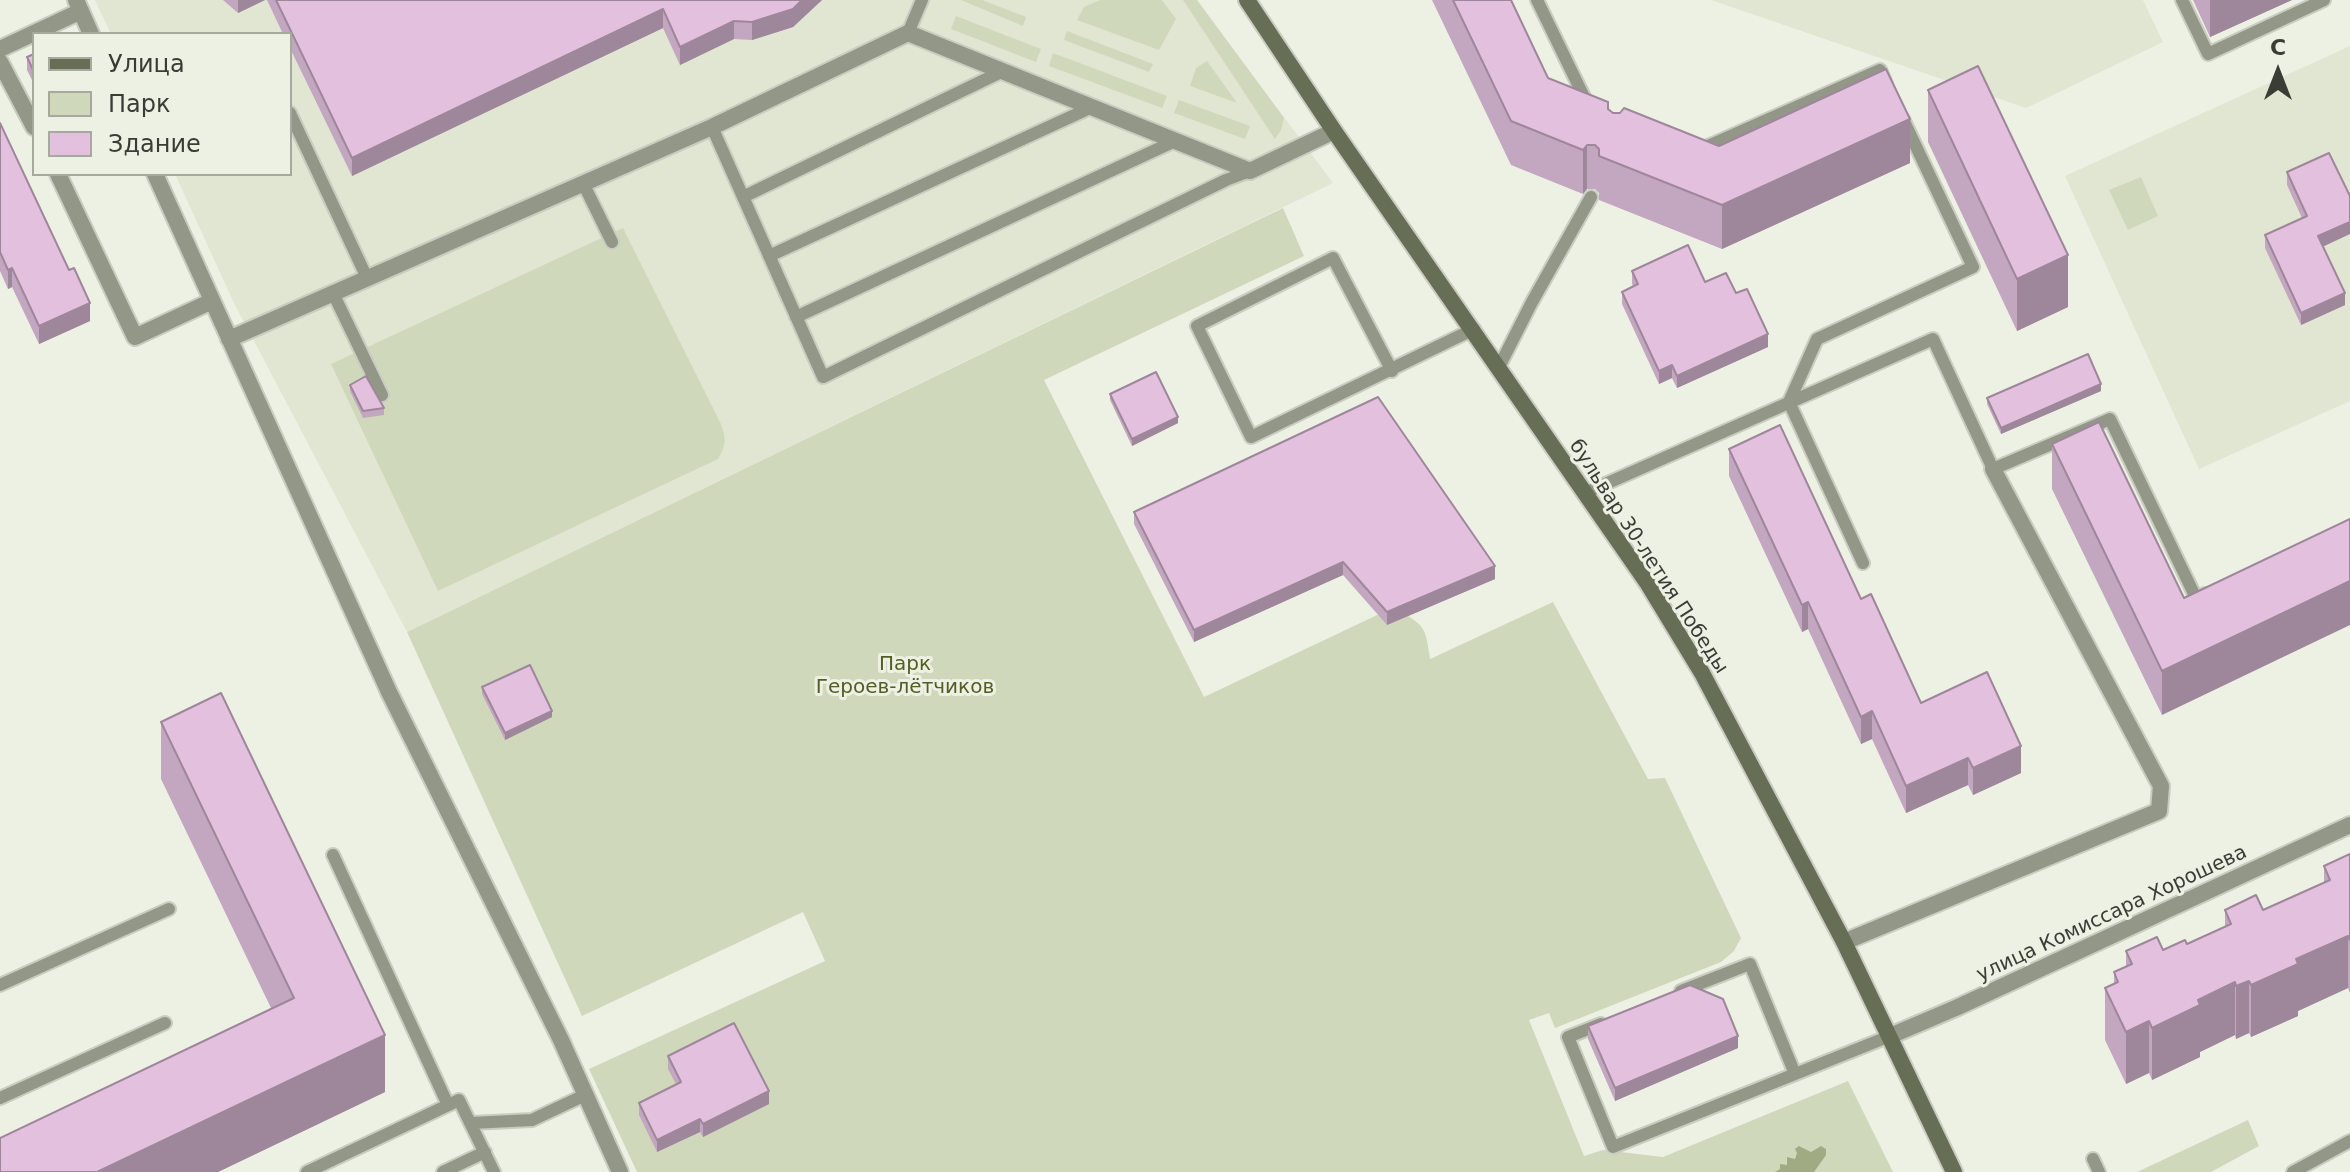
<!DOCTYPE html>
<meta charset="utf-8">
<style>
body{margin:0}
#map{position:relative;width:2350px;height:1172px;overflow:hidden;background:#edf1e4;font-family:"DejaVu Sans",sans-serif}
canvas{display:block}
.legend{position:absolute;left:32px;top:32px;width:260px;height:144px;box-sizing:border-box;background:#edf1e4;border:2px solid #a5a99e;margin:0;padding:10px 14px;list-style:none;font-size:24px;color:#3a3c36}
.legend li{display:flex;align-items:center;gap:16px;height:40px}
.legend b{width:40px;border:2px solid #a5a99e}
.north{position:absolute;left:2238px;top:32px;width:80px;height:80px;-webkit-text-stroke:6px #edf1e4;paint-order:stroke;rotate:0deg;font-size:22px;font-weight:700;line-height:32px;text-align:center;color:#3a3c36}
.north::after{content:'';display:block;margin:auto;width:28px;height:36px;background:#3a3c36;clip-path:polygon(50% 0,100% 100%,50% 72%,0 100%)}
</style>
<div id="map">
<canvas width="2350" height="1172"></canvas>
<ul class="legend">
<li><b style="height:10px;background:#676e56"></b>Улица</li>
<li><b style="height:22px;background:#d0d8bc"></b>Парк</li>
<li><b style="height:22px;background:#e3c1de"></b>Здание</li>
</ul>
<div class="north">С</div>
</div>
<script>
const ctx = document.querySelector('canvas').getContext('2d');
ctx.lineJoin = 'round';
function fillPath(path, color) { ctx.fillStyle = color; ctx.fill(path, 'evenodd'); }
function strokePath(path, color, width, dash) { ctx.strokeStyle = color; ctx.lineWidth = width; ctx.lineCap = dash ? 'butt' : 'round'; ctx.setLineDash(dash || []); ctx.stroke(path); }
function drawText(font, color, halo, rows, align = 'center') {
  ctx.font = font + ' "DejaVu Sans",sans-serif'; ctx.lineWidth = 6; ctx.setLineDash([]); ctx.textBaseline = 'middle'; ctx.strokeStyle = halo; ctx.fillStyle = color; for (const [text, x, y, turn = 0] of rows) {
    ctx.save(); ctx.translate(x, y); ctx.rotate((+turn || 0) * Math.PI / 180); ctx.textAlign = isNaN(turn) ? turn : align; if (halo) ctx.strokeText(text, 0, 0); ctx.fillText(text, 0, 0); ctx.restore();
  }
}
fillPath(new Path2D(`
 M 95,0 L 1197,0 L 1333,183 L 407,632 L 233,301 L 175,174 L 290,174 L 290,34 L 111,34 Z
 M 1711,0 L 2143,0 L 2163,42 L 2026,108 Z
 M 2350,46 L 2350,401 L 2199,469 L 2065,176 Z`), '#e0e6d1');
fillPath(new Path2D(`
 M 961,0 L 982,0 L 1026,17 L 1023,26 Z
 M 1100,0 L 1162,0 L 1176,19 L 1159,50 L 1077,20 L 1084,7 Z
 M 1183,0 L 1197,0 L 1284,118 L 1281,130 L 1275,139 Z
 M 956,16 L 1041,49 L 1036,62 L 951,29 Z
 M 1067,31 L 1153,64 L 1149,72 L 1064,40 Z
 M 1053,53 L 1167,96 L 1162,108 L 1049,66 Z
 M 1207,61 L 1237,103 L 1190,86 L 1196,68 Z
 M 1179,100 L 1250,126 L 1245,139 L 1174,113 Z
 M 2141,177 L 2158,216 L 2128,230 L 2109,190 Z
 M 1283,208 L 1304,256 L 1044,380 L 1204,697 L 1394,607 C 1424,627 1425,622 1430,659 L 1553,602 L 1648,779 L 1665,778 L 1741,938 L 1734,951 L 1721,962 L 1555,1028 L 1549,1013 L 1529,1020 L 1584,1156 L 1603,1150 L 1663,1157 L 1848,1081 L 1893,1172 L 637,1172 L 589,1069 L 825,961 L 803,912 L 582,1016 L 407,632 Z
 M 623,228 L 720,422 C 726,437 727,444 718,459 L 438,591 L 331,364 Z
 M 2248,1120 L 2259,1146 L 2211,1172 L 2137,1172 Z`), '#d0d8bc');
fillPath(new Path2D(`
 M 1799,1146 L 1811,1152 L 1821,1146 L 1826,1149 L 1826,1155 L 1814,1172 L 1775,1172 L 1780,1169 L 1780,1164 L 1787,1165 L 1787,1157 L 1795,1159 L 1797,1153 L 1795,1149 Z`), '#a0ab84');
const lane = new Path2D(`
 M 1537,0 L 1588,105
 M 2182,0 L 2208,54 L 2324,0
 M 908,33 L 922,0
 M 290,113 L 367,278
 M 712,127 L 823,377 L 1226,180 L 1250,171
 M 1699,150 L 1880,70 L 1886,84
 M 583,183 L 612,242
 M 743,197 L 1003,71
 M 769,256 L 1092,107
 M 333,293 L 382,395
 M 796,317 L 1175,141
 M 1499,367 L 1532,302 L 1591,197
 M 1392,371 L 1333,258 L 1197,326 L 1251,437 L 1474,329
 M 1585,493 L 1933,339 L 1993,469 L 2110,419 L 2196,598 L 2205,594
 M 1863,563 L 1789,402 L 1817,339 L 1973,267 L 1903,119
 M 333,855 L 448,1105
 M 0,985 L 169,909
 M 1681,991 L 1750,964 L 1795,1074
 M 1601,1024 L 1568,1037 L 1613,1147 L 1890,1036
 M 0,1098 L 165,1023
 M 471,1123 L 532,1120 L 585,1095
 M 2093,1159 L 2099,1172
 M 307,1172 L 459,1100 L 494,1172
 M 443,1172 L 485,1152
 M 2293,1172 L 2350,1141`);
const street = new Path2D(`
 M 76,0 L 91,34
 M 0,49 L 81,11
 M 0,62 L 34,127
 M 58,174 L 135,337 L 212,301
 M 155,174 L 389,692 L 561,1040 L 620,1172
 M 229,339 L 712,127 L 908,33 L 1250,171 L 1334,131
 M 1844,942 L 2159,811 L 2161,786 L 1993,469
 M 1890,1036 L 1958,1007 L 2350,825`);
const secondary = new Path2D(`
 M 1247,0 L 1334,131 L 1648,584 L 1702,673 L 1844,942 L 1954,1172`);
strokePath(lane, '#c9cdc1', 16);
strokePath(street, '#c9cdc1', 20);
strokePath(secondary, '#c9cdc1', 20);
strokePath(lane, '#939787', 12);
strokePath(street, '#939787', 16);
strokePath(secondary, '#676e56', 16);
fillPath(new Path2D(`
 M 223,0 L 265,0 L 238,13 Z
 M 267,0 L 822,0 L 793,27 L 752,40 L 734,39 L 680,65 L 663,28 L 352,176 L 290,48 L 290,34 L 283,34 Z
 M 1432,0 L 1511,0 L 1548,78 L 1608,109 L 1613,113 L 1719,146 L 1910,163 L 1722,249 L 1599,200 L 1599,193 L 1595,189 L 1587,189 L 1583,194 L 1511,165 Z
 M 2193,0 L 2292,0 L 2210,37 Z
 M 34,54 L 34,84 L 27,70 L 27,57 Z
 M 1928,90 L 2068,307 L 2017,331 L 1928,142 Z
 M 0,123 L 90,321 L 39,344 L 12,287 L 8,289 L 0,271 Z
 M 2287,172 L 2323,246 L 2345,305 L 2301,325 L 2265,248 L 2265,235 L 2302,218 L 2287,185 Z
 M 1632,271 L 1705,282 L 1736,293 L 1768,347 L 1677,388 L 1672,378 L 1659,384 L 1622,304 L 1622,292 L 1633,286 L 1632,283 Z
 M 350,385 L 384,408 L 384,415 L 363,418 L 350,391 Z
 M 2101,391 L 2001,434 L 1987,404 L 1987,398 Z
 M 1110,394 L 1178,423 L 1132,446 L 1110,400 Z
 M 2052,444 L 2184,598 L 2162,715 L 2052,489 Z
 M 1729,449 L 1861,599 L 1921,703 L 2021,773 L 1973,795 L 1968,785 L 1906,813 L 1872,739 L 1861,744 L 1808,629 L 1802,632 L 1729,476 Z
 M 1134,512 L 1495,579 L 1387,625 L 1343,575 L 1194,642 L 1134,524 Z
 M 482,687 L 552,717 L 505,740 L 482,694 Z
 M 161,722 L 385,1092 L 218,1172 L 0,1172 L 271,1008 L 161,779 Z
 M 2350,854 L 2350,993 L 2348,988 L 2298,1011 L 2298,1016 L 2251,1037 L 2249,1033 L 2236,1039 L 2235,1035 L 2200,1052 L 2200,1057 L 2152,1080 L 2149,1073 L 2126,1084 L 2105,1040 L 2105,988 L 2114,984 L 2114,972 L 2126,967 L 2126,951 L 2163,950 L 2187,944 L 2225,927 L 2225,910 L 2263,910 L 2324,883 L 2324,866 Z
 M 1588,1026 L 1738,1048 L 1615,1101 L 1588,1039 Z
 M 668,1056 L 769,1104 L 703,1137 L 700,1132 L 657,1152 L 639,1115 L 639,1103 L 676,1084 L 668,1069 Z`), '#c3a6bf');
fillPath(new Path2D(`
 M 238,0 L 265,0 L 238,13 Z
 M 802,0 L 822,0 L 793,27 L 752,40 L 752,22 Z
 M 2210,0 L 2292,0 L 2210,37 Z
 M 663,9 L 663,28 L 352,176 L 352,158 Z
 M 734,21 L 734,39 L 680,65 L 680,47 Z
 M 1910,119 L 1910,163 L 1722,249 L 1722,205 Z
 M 1587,145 L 1587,189 L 1583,194 L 1583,150 Z
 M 2350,222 L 2350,234 L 2318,249 L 2318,236 Z
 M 2068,255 L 2068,307 L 2017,331 L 2017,279 Z
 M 12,268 L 12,287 L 8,289 L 8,270 Z
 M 2345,293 L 2345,305 L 2301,325 L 2301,313 Z
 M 90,303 L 90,321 L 39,344 L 39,326 Z
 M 1768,334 L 1768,347 L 1677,388 L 1677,376 Z
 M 1672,365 L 1672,378 L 1659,384 L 1659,371 Z
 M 2101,384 L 2101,391 L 2001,434 L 2001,428 Z
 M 1178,417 L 1178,423 L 1132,446 L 1132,439 Z
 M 1343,562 L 1343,575 L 1194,642 L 1194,630 Z
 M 1495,566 L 1495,579 L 1387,625 L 1387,612 Z
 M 2350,581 L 2350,625 L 2162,715 L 2162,671 Z
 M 1808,602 L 1808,629 L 1802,632 L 1802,605 Z
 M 552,711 L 552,717 L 505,740 L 505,733 Z
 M 1872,711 L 1872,739 L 1861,744 L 1861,717 Z
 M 2021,746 L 2021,773 L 1973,795 L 1973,768 Z
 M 1968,758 L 1968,785 L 1906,813 L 1906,786 Z
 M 2348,936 L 2348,988 L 2298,1011 L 2298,1016 L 2251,1037 L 2251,985 L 2296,959 Z
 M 2249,981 L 2249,1033 L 2236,1039 L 2236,986 Z
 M 2235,982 L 2235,1035 L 2200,1052 L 2200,1057 L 2152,1080 L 2152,1028 L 2198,1000 Z
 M 2149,1021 L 2149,1073 L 2126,1084 L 2126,1032 Z
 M 385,1035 L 385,1092 L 218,1172 L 97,1172 Z
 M 1738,1036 L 1738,1048 L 1615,1101 L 1615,1088 Z
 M 769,1091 L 769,1104 L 703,1137 L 703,1124 Z
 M 700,1119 L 700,1132 L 657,1152 L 657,1140 Z`), '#9f879b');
const building = new Path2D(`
 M 276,0 L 802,0 L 793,9 L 752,22 L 734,21 L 680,47 L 663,9 L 352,158 Z
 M 1453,0 L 1511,0 L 1548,78 L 1608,102 L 1608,109 L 1613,113 L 1620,113 L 1624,108 L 1719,146 L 1886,69 L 1910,119 L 1722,205 L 1599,156 L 1599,149 L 1595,145 L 1587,145 L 1583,150 L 1511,121 Z
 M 34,54 L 34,72 L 27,57 Z
 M 1978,66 L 2068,255 L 2017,279 L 1928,90 Z
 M 0,123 L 69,270 L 74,268 L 90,303 L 39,326 L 12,268 L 8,270 L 0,252 Z
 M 2329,153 L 2350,196 L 2350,222 L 2318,236 L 2345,293 L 2301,313 L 2265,235 L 2307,216 L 2287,172 Z
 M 1688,245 L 1705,282 L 1726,273 L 1736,293 L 1747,289 L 1768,334 L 1677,376 L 1672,365 L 1659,371 L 1622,292 L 1638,284 L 1632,271 Z
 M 2088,354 L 2101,384 L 2001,428 L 1987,398 Z
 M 1156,372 L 1178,417 L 1132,439 L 1110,394 Z
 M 366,376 L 384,408 L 363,411 L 350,385 Z
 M 1378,397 L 1495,566 L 1387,612 L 1343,562 L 1194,630 L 1134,512 Z
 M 2099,422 L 2184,598 L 2350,519 L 2350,581 L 2162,671 L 2052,444 Z
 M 1780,425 L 1861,599 L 1871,594 L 1921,703 L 1987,672 L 2021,746 L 1973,768 L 1968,758 L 1906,786 L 1872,711 L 1861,717 L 1808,602 L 1802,605 L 1729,449 Z
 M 530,665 L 552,711 L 505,733 L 482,687 Z
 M 221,693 L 385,1035 L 97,1172 L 0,1172 L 0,1138 L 294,998 L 161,722 Z
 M 2350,854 L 2350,940 L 2348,936 L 2296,959 L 2298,964 L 2251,985 L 2249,981 L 2236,986 L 2235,982 L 2198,1000 L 2200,1005 L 2152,1028 L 2149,1021 L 2126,1032 L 2105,988 L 2118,982 L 2114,972 L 2132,964 L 2126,951 L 2157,937 L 2163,950 L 2185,940 L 2187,944 L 2231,924 L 2225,910 L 2256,895 L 2263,910 L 2330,880 L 2324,866 Z
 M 1690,985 L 1723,999 L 1738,1036 L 1615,1088 L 1588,1026 Z
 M 734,1023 L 769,1091 L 703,1124 L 700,1119 L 657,1140 L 639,1103 L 681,1082 L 668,1056 Z`);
fillPath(building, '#e3c1de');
strokePath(building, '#9f879b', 2);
drawText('20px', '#3a3c36', '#edf1e4', [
 ["бульвар 30-летия Победы",1648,557,57],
 ["улица Комиссара Хорошева",2112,914,-25]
]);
drawText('20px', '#525f23', '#edf1e4', [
 ["Парк",905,665],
 ["Героев-лётчиков",905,688]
]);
</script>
